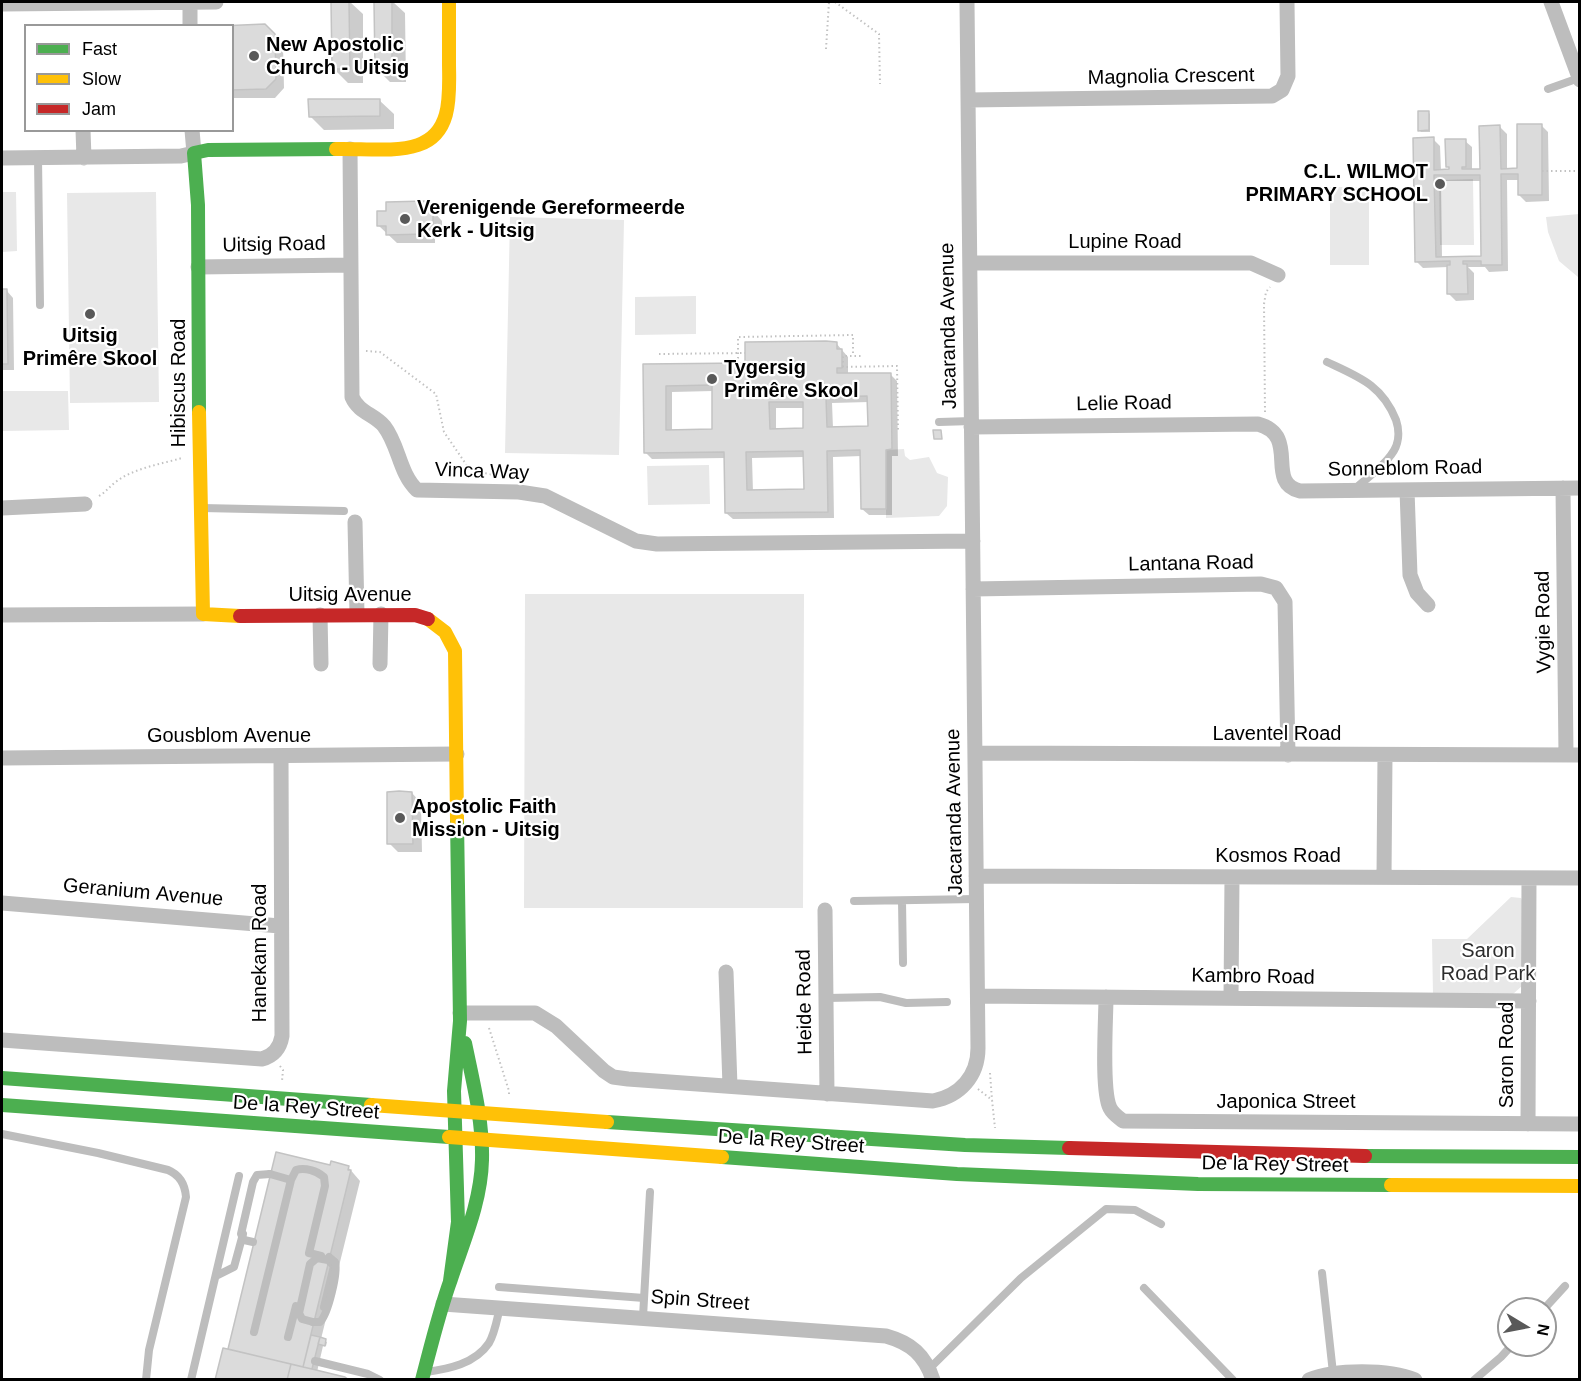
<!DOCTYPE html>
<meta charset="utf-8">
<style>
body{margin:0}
#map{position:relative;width:1581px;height:1381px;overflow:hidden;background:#fff;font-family:Arial,sans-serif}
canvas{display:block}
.frame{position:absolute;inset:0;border:3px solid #000;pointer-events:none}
.legend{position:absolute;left:24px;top:24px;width:210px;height:108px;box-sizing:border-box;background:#fff;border:2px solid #999;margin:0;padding:8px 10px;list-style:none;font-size:18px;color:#000}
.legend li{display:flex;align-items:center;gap:12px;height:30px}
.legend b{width:30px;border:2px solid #999}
.north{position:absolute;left:1497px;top:1297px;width:60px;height:60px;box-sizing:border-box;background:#fff;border:2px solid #999;border-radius:50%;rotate:100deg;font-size:16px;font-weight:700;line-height:24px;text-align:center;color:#000}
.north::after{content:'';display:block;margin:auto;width:21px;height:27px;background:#595959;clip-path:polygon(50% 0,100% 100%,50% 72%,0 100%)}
</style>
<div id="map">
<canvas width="1581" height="1381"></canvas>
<div class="frame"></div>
<ul class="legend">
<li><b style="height:8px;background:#4caf50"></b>Fast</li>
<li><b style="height:8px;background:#ffc107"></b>Slow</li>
<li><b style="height:8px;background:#c62828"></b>Jam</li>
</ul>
<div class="north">N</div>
</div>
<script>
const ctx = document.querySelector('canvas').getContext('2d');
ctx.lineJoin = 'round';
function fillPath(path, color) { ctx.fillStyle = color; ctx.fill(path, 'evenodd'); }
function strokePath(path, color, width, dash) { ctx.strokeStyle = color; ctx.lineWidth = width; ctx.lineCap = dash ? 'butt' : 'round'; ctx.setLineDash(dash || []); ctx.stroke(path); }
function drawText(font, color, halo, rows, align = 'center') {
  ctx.font = font + ' Arial,sans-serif'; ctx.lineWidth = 4.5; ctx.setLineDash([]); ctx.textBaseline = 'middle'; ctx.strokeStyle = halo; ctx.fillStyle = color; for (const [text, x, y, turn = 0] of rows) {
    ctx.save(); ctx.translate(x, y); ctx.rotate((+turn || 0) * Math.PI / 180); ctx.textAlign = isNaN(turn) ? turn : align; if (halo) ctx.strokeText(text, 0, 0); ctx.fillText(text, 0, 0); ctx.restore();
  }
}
fillPath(new Path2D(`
 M 1473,179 L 1474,245 L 1440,245 L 1439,180 Z
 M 1330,187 L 1369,187 L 1369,265 L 1330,265 Z
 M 2,192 L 16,192 L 17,251 L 2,252 Z
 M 156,192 L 159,402 L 70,403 L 67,193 Z
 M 1579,214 L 1580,277 L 1578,277 L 1559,261 L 1548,232 L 1546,217 Z
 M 510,217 L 624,220 L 619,455 L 505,453 Z
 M 696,296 L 696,334 L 635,335 L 635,297 Z
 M 2,391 L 68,391 L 69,430 L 2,431 Z
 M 904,449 L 905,456 L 910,460 L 929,457 L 937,473 L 948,477 L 947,506 L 939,516 L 886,518 L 886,450 Z
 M 709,465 L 710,504 L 648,505 L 647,466 Z
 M 525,594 L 804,594 L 803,908 L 524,908 Z
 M 1511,897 L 1521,898 L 1523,902 L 1522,986 L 1513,994 L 1433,995 L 1432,939 L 1467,939 Z`), '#e8e8e8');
fillPath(new Path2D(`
 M 333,2 L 350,2 L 363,14 L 363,83 L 348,83 L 334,69 Z
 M 375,2 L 393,2 L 405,13 L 406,82 L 390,82 L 376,68 Z
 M 232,26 L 264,26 L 283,45 L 284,88 L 275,98 L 232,98 Z
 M 379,100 L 394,114 L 394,129 L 324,130 L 310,116 Z
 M 1428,112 L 1430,114 L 1430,132 L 1421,132 L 1419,130 Z
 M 1541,125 L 1548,132 L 1549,201 L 1526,202 L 1519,195 L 1519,180 L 1507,180 L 1508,271 L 1489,272 L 1485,267 L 1468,267 L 1474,273 L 1474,300 L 1456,301 L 1449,294 L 1448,267 L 1423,268 L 1416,261 L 1433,139 L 1440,146 L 1441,171 L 1452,171 L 1447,166 L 1465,141 L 1472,147 L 1472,171 L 1481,170 L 1500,127 L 1507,134 L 1507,170 L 1519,170 ZM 1441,181 L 1482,181 L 1483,258 L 1442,258 Z
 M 426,203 L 442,221 L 442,235 L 435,235 L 435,243 L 397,243 L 379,226 Z
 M 2,291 L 7,291 L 13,298 L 14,370 L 2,370 Z
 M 836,343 L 848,357 L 848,375 L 890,374 L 897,381 L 898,456 L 892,456 L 892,515 L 869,515 L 862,509 L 862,456 L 833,457 L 834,518 L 733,519 L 726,513 L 725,458 L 652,459 L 645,452 L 644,366 L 746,364 ZM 713,391 L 714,431 L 672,431 L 672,392 ZM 869,402 L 869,428 L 833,428 L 832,403 ZM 776,408 L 804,408 L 804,430 L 776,430 ZM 805,457 L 805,491 L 753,492 L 752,458 Z
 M 412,793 L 421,803 L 422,852 L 398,852 L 389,843 Z
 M 277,1154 L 331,1167 L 348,1167 L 360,1181 L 321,1339 L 327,1342 L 326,1346 L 323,1346 L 317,1372 L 229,1351 Z`), '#0003');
const building = new Path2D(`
 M 331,2 L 349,2 L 350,69 L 332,69 Z
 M 374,2 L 392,2 L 392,68 L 375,69 Z
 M 265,24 L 275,34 L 276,79 L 266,89 L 232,90 L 232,26 L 219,26 Z
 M 308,99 L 380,99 L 380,116 L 309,117 Z
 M 1418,111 L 1429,111 L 1429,130 L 1418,131 Z
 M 1517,124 L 1542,124 L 1542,195 L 1518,195 L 1518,174 L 1501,174 L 1502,265 L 1481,265 L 1481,261 L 1463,261 L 1463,264 L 1467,264 L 1468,294 L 1447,294 L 1447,265 L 1450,265 L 1450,261 L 1415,262 L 1413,138 L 1434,137 L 1434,170 L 1449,169 L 1449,167 L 1446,167 L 1445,139 L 1466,139 L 1466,167 L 1462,167 L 1462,169 L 1480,169 L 1479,126 L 1500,125 L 1501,169 L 1517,168 ZM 1434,175 L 1480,175 L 1481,256 L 1436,257 Z
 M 426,201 L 427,210 L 433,210 L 433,226 L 427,226 L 427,234 L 386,235 L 386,226 L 377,226 L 377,211 L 386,211 L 386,202 Z
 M 2,289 L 7,289 L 8,364 L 2,364 Z
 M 826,341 L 837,342 L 837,349 L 842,349 L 842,368 L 837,368 L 837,373 L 891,373 L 892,449 L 886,450 L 886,509 L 861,509 L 860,450 L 827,451 L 828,512 L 725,513 L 724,452 L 644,453 L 643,364 L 745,363 L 745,342 ZM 712,385 L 712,429 L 666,430 L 666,386 ZM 867,396 L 868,426 L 827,427 L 826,397 ZM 769,402 L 803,402 L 803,428 L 770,429 ZM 803,451 L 804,489 L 747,490 L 746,452 Z
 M 933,430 L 941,430 L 942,439 L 934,439 Z
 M 399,791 L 412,792 L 413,844 L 387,844 L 387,792 Z
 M 276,1152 L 330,1165 L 331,1161 L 349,1166 L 348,1170 L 351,1170 L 303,1367 L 228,1349 Z
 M 311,1335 L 320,1337 L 312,1369 L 303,1367 Z
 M 320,1337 L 326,1339 L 325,1346 L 318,1344 Z
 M 223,1348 L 291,1364 L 287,1380 L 215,1380 Z
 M 291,1364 L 345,1377 L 349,1380 L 287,1380 Z`);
fillPath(building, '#dbdbdb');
strokePath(building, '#c3c3c3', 1.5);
strokePath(new Path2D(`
 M 835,2 L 879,34 L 880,84
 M 826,49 L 829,2
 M 1542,171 L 1580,171
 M 366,351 L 380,352 L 436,394 L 444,432 L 470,470 L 494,475
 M 659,354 L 745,353
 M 738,363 L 738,337 L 853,335 L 853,356
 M 842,367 L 897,366 L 898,430
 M 843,367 L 843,356 L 861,356
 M 1265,412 L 1264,304 L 1266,292 L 1270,287
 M 99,496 C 106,492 110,486 117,481 C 135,468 161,464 182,458
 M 489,1028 L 509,1091 L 509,1097
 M 280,1066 L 283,1070 L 282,1081
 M 990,1073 L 992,1100
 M 978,1089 L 992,1100 L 995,1128`), '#c2c2c2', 2, [1.5, 3]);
strokePath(new Path2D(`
 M 1548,89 L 1579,78
 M 38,158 L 40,305
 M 1327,362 C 1359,377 1382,385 1396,420 C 1400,432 1399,445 1391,455 C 1381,469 1366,478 1354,490
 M 939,422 L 972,421
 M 202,508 L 344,511
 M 854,901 L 977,899
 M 902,901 L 903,963
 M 826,998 L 880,997 L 906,1003 L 947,1002
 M 2,1134 L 98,1153 L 168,1170 C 180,1175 185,1184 186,1197 L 149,1350 L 146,1380
 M 270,1174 L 291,1180 L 296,1170 C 305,1167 317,1171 324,1177 L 325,1186 L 309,1253 L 321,1256
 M 1322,1273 L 1333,1373
 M 216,1276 L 234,1267 L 243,1234
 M 499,1287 L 644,1298
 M 1144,1288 L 1233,1380
 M 1544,1309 L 1565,1286
 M 643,1317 L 650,1192
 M 313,1322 L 302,1319 L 299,1313 L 310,1264 L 317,1258 L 328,1260 L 334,1266 L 324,1307
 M 254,1332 L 291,1180
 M 288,1337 L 296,1306
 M 315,1361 L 368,1374 L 380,1380
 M 929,1369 L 1021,1278 L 1106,1209 L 1135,1210 L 1161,1224
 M 426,1372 C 448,1369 475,1364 489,1343 C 495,1333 497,1319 500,1307
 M 191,1380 L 239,1176
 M 1474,1380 L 1501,1357 L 1512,1345`), '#bdbdbd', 8);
strokePath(new Path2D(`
 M 190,2 L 190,26
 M 1551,2 L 1580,80
 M 2,4 L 216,2
 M 968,100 L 1272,96 L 1282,90 L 1288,76 L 1287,2
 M 83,130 L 84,158
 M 350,149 L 352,397 C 359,413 374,414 384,426 C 399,445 399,473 417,490 L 519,492 L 545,496 L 636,541 L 657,544 L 973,541
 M 2,158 L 181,156 L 194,153 L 192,130
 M 970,263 L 1251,263 L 1278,275
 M 198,267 L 350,265
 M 971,427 L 1258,424 C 1301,436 1264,482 1300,491 L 1580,488
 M 1563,488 L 1566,755
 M 1407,490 L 1410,575 L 1417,593 L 1428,605
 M 2,508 L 85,504
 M 355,522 L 357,614
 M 973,589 L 1261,584 L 1276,588 L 1285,602 L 1288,755
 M 2,615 L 203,614
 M 320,615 L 321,664
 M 380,664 L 381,614
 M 975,753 L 1580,755
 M 2,758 L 457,754
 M 976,876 L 1580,878
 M 1384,877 L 1385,755
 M 2,903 L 280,926
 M 825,910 L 827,1094
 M 726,972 L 730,1086
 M 978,996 L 1529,1001
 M 1106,997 C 1106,1020 1101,1090 1110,1108 C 1113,1114 1118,1117 1123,1121 L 1580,1124
 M 1231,998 L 1232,877
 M 460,1013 L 535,1013 L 556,1026 L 604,1071 L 613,1077 L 628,1079 L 933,1101 C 960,1096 978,1076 978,1048 L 967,2
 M 2,1040 L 262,1059 C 273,1056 280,1048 282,1036 L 281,756
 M 1528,1124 L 1529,878
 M 443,1304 L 886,1336 C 911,1343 925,1355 933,1380
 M 1309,1380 C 1335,1369 1389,1369 1415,1380`), '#bdbdbd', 15);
strokePath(new Path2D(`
 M 199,412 L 198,205 L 194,153 L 208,150 L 336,149
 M 2,1078 L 371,1105
 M 2,1105 L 449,1137
 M 607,1122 L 965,1145 L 1069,1148
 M 1365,1156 L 1580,1157
 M 722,1157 L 957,1174 L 1198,1184 L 1391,1185
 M 450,1281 L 458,1222 L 454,1091 L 460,1021 L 457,820
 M 422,1380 C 431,1346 439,1312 451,1279 C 464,1240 481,1202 482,1160 C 483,1120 473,1082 465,1043`), '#4caf50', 14);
strokePath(new Path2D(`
 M 336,149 C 360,148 395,153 418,145 C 454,133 449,91 449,62 C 449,42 449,22 449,2
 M 199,412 L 203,614 L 240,616
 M 428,619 L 445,632 L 455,651 L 457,820
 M 371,1105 L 607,1122
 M 449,1137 L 722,1157
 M 1391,1185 L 1580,1186`), '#ffc107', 14);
strokePath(new Path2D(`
 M 240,616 L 415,615 L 428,619
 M 1069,1148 L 1365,1156`), '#c62828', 14);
strokePath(new Path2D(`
 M 253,1242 L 244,1240 L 241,1234 L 253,1182 L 257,1175 L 270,1174
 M 313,1322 L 320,1322 C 328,1314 338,1273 335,1262 L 329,1257`), '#bdbdbd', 8);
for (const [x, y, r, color] of [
 [254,56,6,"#595959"],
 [1440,184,6,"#595959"],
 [405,219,6,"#595959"],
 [90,314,6,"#595959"],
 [712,379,6,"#595959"],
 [400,818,6,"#595959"]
]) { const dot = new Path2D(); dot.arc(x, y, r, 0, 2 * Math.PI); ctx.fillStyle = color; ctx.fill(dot); strokePath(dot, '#fff', 2); }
drawText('bold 20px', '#000', '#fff', [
 ["New Apostolic",266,45],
 ["Church - Uitsig",266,68],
 ["C.L. WILMOT",1428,172,"right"],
 ["PRIMARY SCHOOL",1428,195,"right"],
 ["Verenigende Gereformeerde",417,208],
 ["Kerk - Uitsig",417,231],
 ["Uitsig",90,336,"center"],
 ["Primêre Skool",90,359,"center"],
 ["Tygersig",724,368],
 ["Primêre Skool",724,391],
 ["Apostolic Faith",412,807],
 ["Mission - Uitsig",412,830]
], 'left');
drawText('20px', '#000', '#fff', [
 ["Magnolia Crescent",1171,77,-1],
 ["Lupine Road",1125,242],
 ["Uitsig Road",274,245,-1],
 ["Jacaranda Avenue",949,326,-91],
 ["Hibiscus Road",179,383,-90],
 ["Lelie Road",1124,404,-1],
 ["Sonneblom Road",1405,469,-1],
 ["Vinca Way",482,472,2],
 ["Lantana Road",1191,564,-1],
 ["Uitsig Avenue",350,595],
 ["Vygie Road",1544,622,-91],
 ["Laventel Road",1277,734],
 ["Gousblom Avenue",229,736],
 ["Jacaranda Avenue",955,812,-91],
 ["Kosmos Road",1278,856],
 ["Geranium Avenue",143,893,5],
 ["Hanekam Road",260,953,-90],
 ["Kambro Road",1253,977,1],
 ["Heide Road",805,1002,-91],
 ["Saron Road",1507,1055,-90],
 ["Japonica Street",1286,1102],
 ["De la Rey Street",306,1108,4],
 ["De la Rey Street",791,1142,4],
 ["De la Rey Street",1275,1165,1],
 ["Spin Street",700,1301,4]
]);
drawText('20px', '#2c2c2c', '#fff', [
 ["Saron",1488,951],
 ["Road Park",1488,974]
]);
</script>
